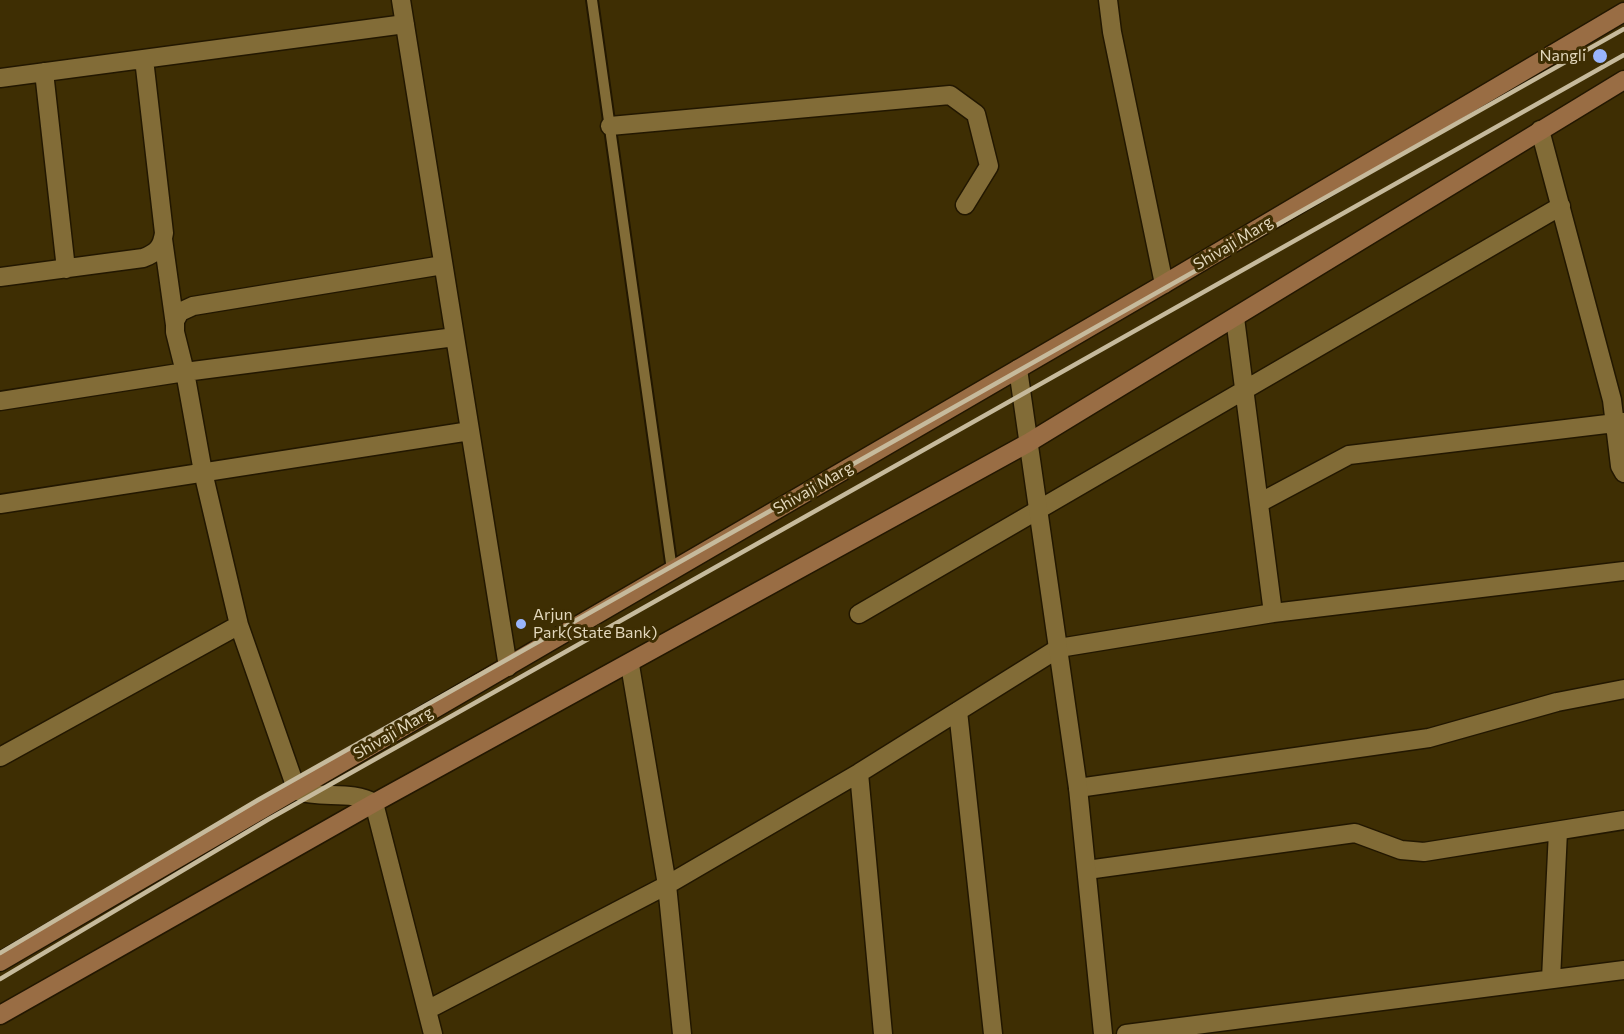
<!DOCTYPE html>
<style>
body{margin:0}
canvas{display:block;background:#3e2e03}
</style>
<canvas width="1624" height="1034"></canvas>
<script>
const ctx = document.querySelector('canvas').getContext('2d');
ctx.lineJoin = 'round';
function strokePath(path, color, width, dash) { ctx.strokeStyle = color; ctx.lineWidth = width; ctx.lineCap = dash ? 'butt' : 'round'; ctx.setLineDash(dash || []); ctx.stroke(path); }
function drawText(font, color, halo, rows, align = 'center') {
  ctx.font = font + ' Commissioner,sans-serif'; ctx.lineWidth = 6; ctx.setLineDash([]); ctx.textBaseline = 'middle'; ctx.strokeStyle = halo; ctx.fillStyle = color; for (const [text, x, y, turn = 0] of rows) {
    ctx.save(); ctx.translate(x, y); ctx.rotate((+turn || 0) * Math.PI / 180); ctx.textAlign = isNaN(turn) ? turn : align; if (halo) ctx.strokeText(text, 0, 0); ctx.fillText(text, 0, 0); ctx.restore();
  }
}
const service = new Path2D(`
 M 592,0 L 672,570`);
const minor = new Path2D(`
 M 401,0 L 508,667
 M 1108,0 L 1112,32 L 1164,284
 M 44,72 L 66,269
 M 0,78 L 405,24
 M 610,126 L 950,95 L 976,114 L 989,166 L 965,205
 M 1540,130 L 1612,400 L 1620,466 L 1624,473
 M 163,239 L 175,325
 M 0,277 L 143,258 C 157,253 162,247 164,233 L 144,59
 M 1235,318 L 1273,613
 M 0,401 L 185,372 L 455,337
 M 1259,503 L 1349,455 L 1624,422
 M 0,504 L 470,431
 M 859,614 L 1561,206
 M 630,665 L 667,885 L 682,1034
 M 958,711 L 993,1034
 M 0,757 L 239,625
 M 859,773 L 883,1034
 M 1078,788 L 1429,738 L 1557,702 L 1624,689
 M 1087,870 L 1355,833 L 1401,850 L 1424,852 L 1624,820
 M 1551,979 L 1558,831
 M 429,1009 L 667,885 L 859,773 L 1059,648 L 1273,613 L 1624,571
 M 433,1034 L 374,803 C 352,790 322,799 297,791 L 239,625 L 203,472 L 185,372 L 175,332 L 175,321 L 180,312 L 193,306 L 443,265
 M 1126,1034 L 1624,970`);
const tertiary = new Path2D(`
 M 1018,369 L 1078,788 L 1103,1034`);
const secondary = new Path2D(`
 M 0,962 L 1164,284 L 1624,12
 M 0,1015 L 374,803 L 1028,443 L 1624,80`);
strokePath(service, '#221700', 14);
strokePath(minor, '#221700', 21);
strokePath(tertiary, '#221700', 21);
strokePath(secondary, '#221700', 21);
strokePath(service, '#826c37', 10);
strokePath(minor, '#826c37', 18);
strokePath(tertiary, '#826c37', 18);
strokePath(secondary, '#996d44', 18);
strokePath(new Path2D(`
 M 0,953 L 258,800 L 1624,29
 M 0,979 L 269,819 L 1624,55`), '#c6ba9c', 4.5);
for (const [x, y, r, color] of [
 [1600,56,8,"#99b5fd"],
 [521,624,6,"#99b5fd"]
]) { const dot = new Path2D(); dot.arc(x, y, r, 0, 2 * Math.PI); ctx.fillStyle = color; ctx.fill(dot); strokePath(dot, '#3e2e03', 2); }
drawText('16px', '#e3d8bd', '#3e2e03', [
 ["Nangli",1586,56],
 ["Arjun",533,615,"left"],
 ["Park(State Bank)",533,633,"left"]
], 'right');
drawText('16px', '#e3d8bd', '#3e2e03', [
 ["Shivaji Marg",1233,243,-31],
 ["Shivaji Marg",813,488,-30],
 ["Shivaji Marg",393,733,-30]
]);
</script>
